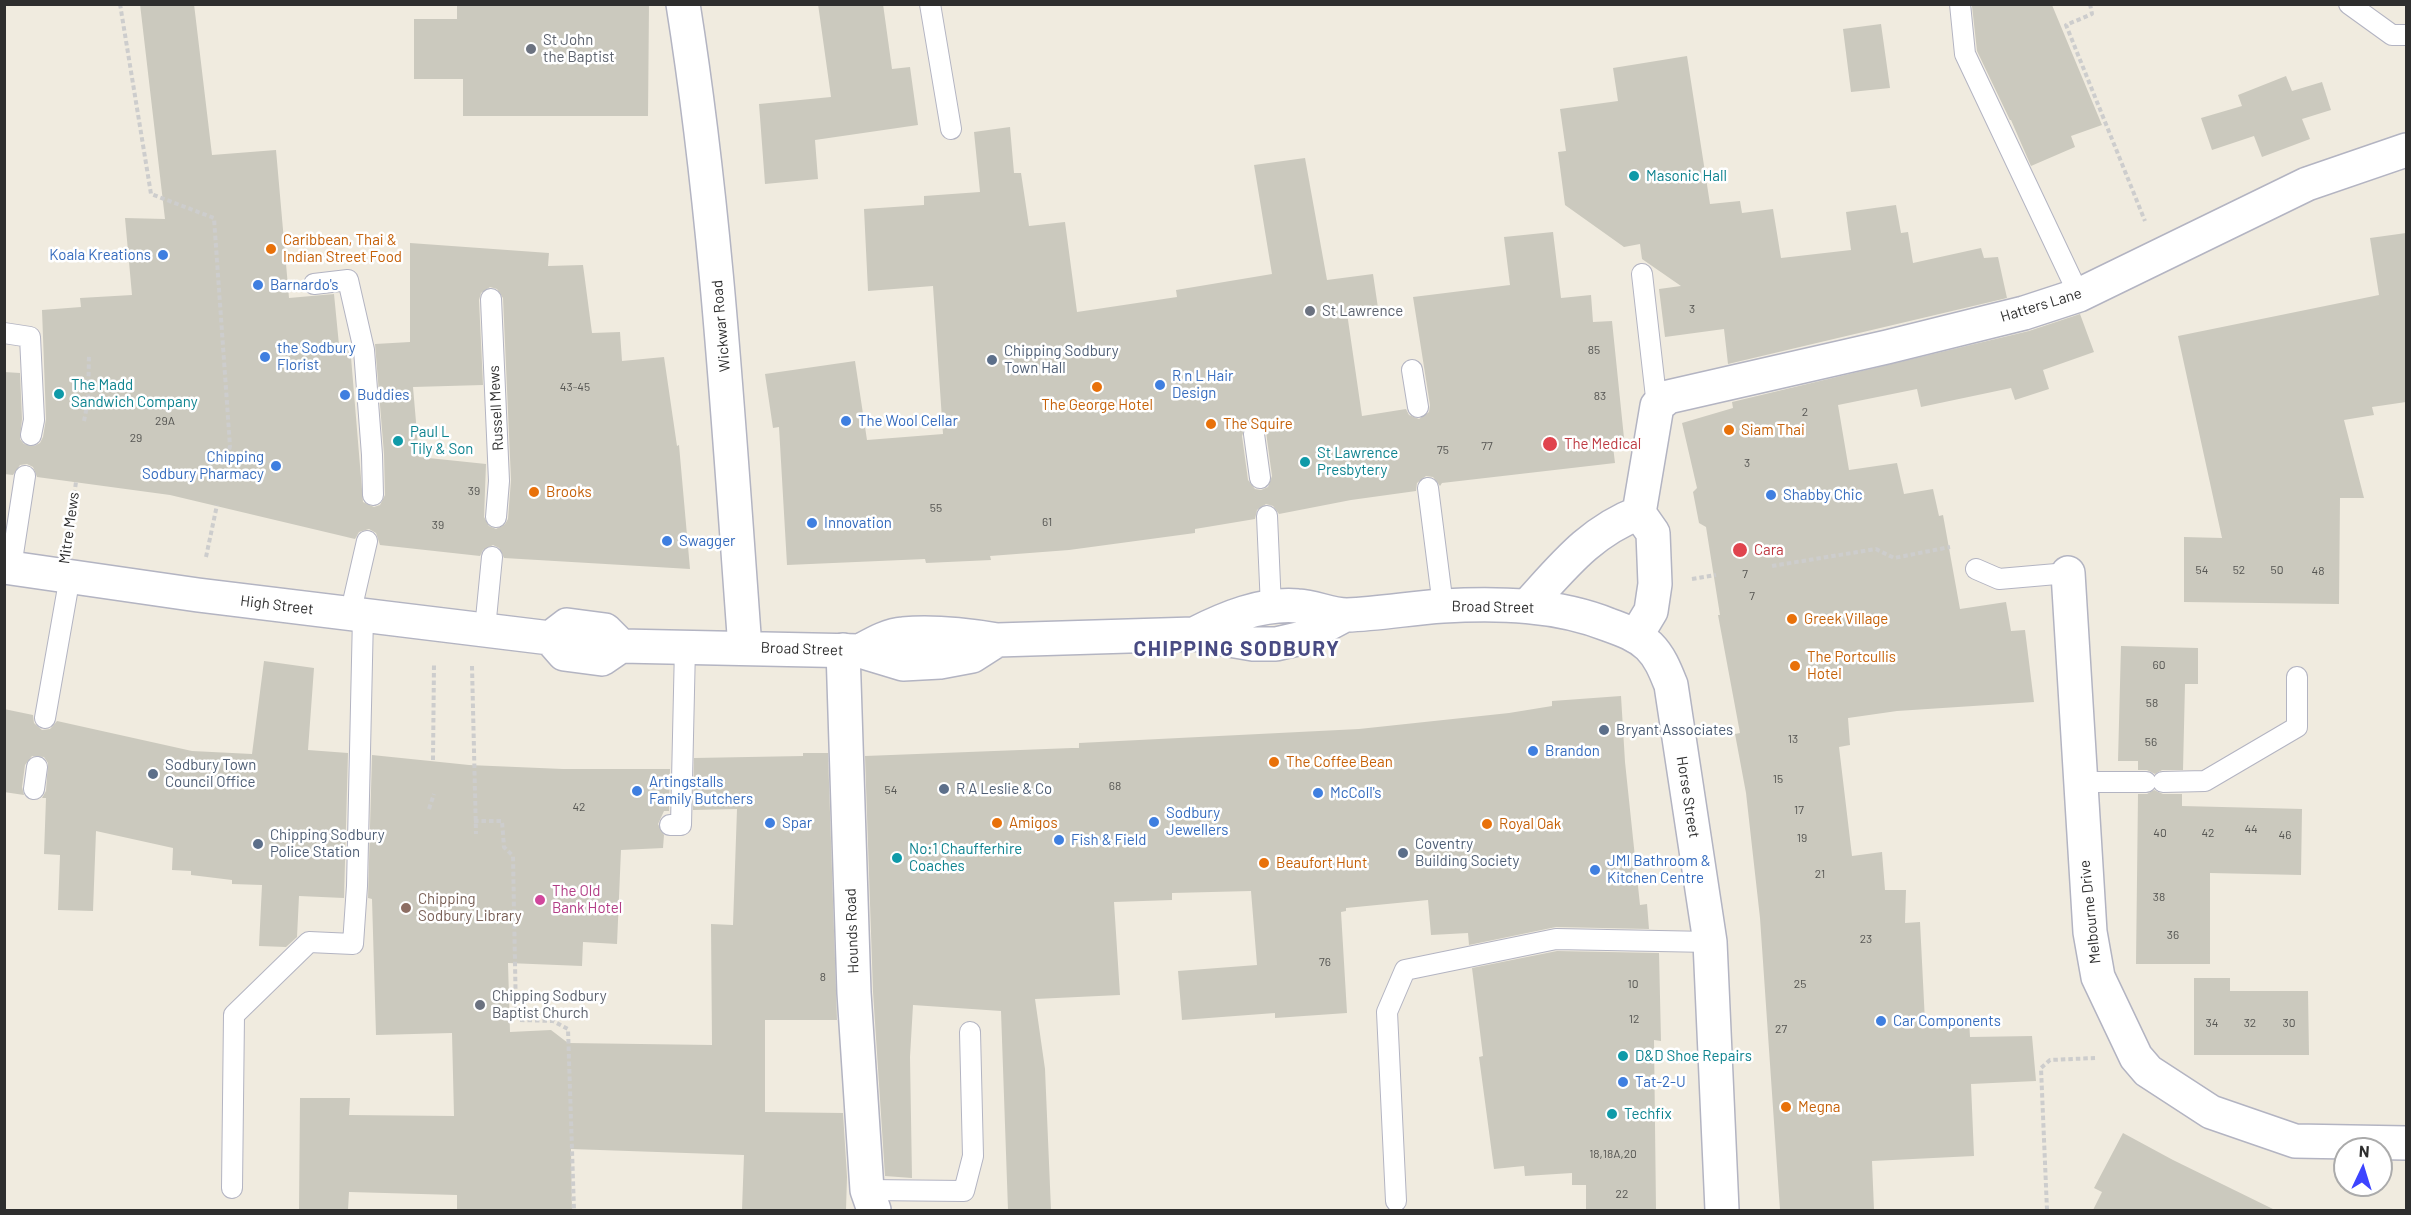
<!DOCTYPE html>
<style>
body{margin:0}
#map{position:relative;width:2411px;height:1215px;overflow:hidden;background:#f0ebdf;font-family:Barlow,sans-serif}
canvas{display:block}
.frame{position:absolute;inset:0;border:6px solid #2e2e2e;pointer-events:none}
.north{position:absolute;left:2333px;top:1137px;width:60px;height:60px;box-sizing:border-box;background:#fff;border:2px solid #ababab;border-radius:50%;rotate:4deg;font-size:16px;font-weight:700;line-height:24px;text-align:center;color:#2e2e2e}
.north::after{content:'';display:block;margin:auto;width:21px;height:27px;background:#3d44ff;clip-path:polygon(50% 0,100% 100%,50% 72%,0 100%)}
</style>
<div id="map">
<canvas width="2411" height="1215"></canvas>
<div class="frame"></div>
<div class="north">N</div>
</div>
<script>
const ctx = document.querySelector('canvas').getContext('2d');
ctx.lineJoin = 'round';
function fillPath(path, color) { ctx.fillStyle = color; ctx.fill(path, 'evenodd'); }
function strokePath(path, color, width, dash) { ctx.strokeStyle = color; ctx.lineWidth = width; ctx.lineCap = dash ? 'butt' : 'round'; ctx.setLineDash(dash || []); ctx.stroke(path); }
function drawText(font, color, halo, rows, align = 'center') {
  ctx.font = font + ' Barlow,sans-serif'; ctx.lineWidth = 5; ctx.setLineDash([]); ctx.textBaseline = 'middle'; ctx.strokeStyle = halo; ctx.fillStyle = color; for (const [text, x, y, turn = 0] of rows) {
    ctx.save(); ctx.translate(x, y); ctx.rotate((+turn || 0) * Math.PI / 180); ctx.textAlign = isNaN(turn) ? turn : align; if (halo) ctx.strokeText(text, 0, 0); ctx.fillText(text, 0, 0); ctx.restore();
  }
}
fillPath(new Path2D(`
 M 140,4 L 194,4 L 212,155 L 276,150 L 289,298 L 334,294 L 339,345 L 350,345 L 363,502 L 374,507 L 380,505 L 385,495 L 384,454 L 375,344 L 410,342 L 410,243 L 549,253 L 548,266 L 583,265 L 592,333 L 620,332 L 622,361 L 664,357 L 677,446 L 679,445 L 690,569 L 504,558 L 499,548 L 493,545 L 483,550 L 480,556 L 380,545 L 376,533 L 369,529 L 359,532 L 355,539 L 170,495 L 37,477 L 33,467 L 27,464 L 20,465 L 13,475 L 4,474 L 4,372 L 20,373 L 22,419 L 20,439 L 24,444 L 34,446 L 40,443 L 43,437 L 46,419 L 42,310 L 81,307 L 80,298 L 132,295 L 125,218 L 165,219 ZM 490,287 L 497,289 L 503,298 L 511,480 L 508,519 L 505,524 L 496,529 L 489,526 L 484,517 L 486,464 L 419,457 L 413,387 L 483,385 L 479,300 L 481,293 Z
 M 457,4 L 649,4 L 648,116 L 463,116 L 463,79 L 414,79 L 414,19 L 457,19 Z
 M 818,4 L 883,4 L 892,69 L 910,67 L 918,125 L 815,140 L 818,179 L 765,184 L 759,104 L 831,97 Z
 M 2052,5 L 2102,125 L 2071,136 L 2075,147 L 2031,166 L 2011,120 L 2010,120 L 1977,51 L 1972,6 Z
 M 1881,24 L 1890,88 L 1851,92 L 1843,29 Z
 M 1687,56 L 1710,204 L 1740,201 L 1742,213 L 1773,209 L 1781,258 L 1851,250 L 1846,212 L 1896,205 L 1901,233 L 1908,232 L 1913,263 L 1981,248 L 1984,258 L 1998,257 L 2007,298 L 1728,364 L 1724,329 L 1665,337 L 1659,289 L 1681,286 L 1642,259 L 1640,244 L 1624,247 L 1565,205 L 1558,152 L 1566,151 L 1560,109 L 1618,101 L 1613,68 Z
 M 2286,76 L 2292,91 L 2322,82 L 2331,110 L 2302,119 L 2310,139 L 2262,157 L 2254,136 L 2212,150 L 2201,118 L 2242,106 L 2238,95 Z
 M 1010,127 L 1014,173 L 1021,173 L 1029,226 L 1065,222 L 1077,312 L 1177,297 L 1176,290 L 1272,274 L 1254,165 L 1305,158 L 1327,280 L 1373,274 L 1378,308 L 1347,313 L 1362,416 L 1406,409 L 1409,415 L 1419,419 L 1429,412 L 1430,405 L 1413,297 L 1510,285 L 1504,237 L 1553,232 L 1561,298 L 1591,295 L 1593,322 L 1612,321 L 1624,438 L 1612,438 L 1615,463 L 1442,483 L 1440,486 L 1433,477 L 1426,476 L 1417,483 L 1416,491 L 1351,500 L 1279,514 L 1273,506 L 1266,504 L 1257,510 L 1255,519 L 1195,529 L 1195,533 L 1069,550 L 990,556 L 991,560 L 926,563 L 925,559 L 787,565 L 779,427 L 773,428 L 765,374 L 855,361 L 867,440 L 943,434 L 933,286 L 868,291 L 864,209 L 924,205 L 924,196 L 980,192 L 974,132 ZM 1253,422 L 1259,423 L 1266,432 L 1272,476 L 1268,487 L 1261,490 L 1255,489 L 1248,480 L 1242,436 L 1246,425 Z
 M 2406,233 L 2406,402 L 2372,407 L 2374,415 L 2344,420 L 2364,498 L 2340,498 L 2339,604 L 2184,602 L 2184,537 L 2222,538 L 2178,336 L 2379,295 L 2370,238 Z
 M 2080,314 L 2094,352 L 2043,370 L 2049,389 L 2015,400 L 2011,388 L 1921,407 L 1917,389 L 1838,405 L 1849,470 L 1897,463 L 1904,494 L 1933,489 L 1939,516 L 1943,515 L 1960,609 L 2006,602 L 2011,631 L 2025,630 L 2034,702 L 1897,711 L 1848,718 L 1850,745 L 1839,747 L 1852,856 L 1882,852 L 1885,890 L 1906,890 L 1905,923 L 1920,922 L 1925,1022 L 1969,1020 L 1970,1037 L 2032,1036 L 2036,1081 L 1971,1084 L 1974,1156 L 1872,1161 L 1874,1210 L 1780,1210 L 1760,918 L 1746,793 L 1735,734 L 1740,733 L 1718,615 L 1720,615 L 1706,527 L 1699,523 L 1693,492 L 1697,488 L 1682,423 L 1733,408 L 1732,402 L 2029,331 Z
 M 2121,646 L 2198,648 L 2198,684 L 2185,684 L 2183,770 L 2162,770 L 2155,774 L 2147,770 L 2138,770 L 2138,761 L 2118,761 Z
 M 264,661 L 314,668 L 308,750 L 348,753 L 344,898 L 299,896 L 297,937 L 286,947 L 259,946 L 262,885 L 232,884 L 232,880 L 191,875 L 191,871 L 172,870 L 173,848 L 96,831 L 93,911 L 58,910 L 60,855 L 44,854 L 46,798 L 42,798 L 46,791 L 48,763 L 44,757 L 32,756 L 25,765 L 22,787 L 24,795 L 4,792 L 4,709 L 33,715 L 34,723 L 42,730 L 50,729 L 57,721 L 192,751 L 252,754 Z
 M 1621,696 L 1625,762 L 1640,905 L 1647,904 L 1649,929 L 1556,927 L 1469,945 L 1468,933 L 1431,935 L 1428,900 L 1346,908 L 1346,911 L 1341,912 L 1347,1013 L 1275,1018 L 1275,1013 L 1182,1020 L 1178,971 L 1257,965 L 1251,891 L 1172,893 L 1172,900 L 1114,902 L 1120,995 L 1035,999 L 1045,1069 L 1051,1210 L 1008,1210 L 1001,1011 L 913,1005 L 910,1057 L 912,1178 L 885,1176 L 873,992 L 865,756 L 1072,748 L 1079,748 L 1079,743 L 1359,729 L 1509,713 L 1552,706 L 1552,701 Z
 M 803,753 L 828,753 L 837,1020 L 765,1020 L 765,1112 L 843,1113 L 847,1177 L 846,1210 L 742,1210 L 744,1155 L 571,1149 L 572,1210 L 457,1210 L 457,1195 L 349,1192 L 348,1210 L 299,1210 L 300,1098 L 350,1098 L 349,1115 L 454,1116 L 452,1033 L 376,1035 L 372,899 L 368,898 L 372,755 L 469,765 L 563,769 L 670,769 L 669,811 L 664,811 L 658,824 L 664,835 L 663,848 L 621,850 L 617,944 L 583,942 L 582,966 L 508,963 L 510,1032 L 551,1030 L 568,1043 L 712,1045 L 711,924 L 733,925 L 737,809 L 693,810 L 694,758 L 803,756 Z
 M 2154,790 L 2163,794 L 2182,794 L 2182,806 L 2302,809 L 2301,875 L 2210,873 L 2210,964 L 2136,964 L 2138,794 L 2147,794 Z
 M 1557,951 L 1659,953 L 1661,1041 L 1654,1040 L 1656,1210 L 1586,1210 L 1586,1185 L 1572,1185 L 1572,1173 L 1525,1176 L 1524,1166 L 1494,1169 L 1479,1057 L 1483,1056 L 1472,968 Z
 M 2194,978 L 2230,978 L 2230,991 L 2308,991 L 2309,1055 L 2194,1055 Z
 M 2123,1133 L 2173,1160 L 2275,1210 L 2093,1210 L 2102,1192 L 2094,1188 Z`), '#cbc9be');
const service = new Path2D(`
 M 930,4 L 951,129
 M 1960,4 L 1965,54 L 2079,295
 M 2349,4 L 2392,35 L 2406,35
 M 1642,274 L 1657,406
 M 314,284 L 348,280 L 364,350 L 372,455 L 373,495
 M 491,299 L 499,481 L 496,517
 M 4,333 L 30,337 L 34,420 L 31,435
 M 1412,370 L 1418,407
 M 1254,434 L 1260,478
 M 1428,488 L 1443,606
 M 1267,516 L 1271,607
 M 11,567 L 25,476
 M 1976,569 L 1999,579 L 2068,573
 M 350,615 L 367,541
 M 485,629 L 492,557
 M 45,718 L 70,576
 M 2080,782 L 2146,782
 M 2163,782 L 2205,781 L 2297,727 L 2297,677
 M 34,789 L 37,767
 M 670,825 L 681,825 L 685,647
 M 232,1188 L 234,1015 L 309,942 L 353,944 L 357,886 L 363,616
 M 867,1190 L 964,1191 L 973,1156 L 970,1032
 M 1396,1201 L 1387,1012 L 1405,970 L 1556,939 L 1710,942`);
const minor = new Path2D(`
 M 2068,573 L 2090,932 L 2098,977 L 2136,1057 L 2148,1071 L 2211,1112 L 2295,1141 L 2406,1143
 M 1527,606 C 1562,568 1589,532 1639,513
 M 1636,636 L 1651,611 L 1655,584 L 1653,533 L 1639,513 L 1657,406 L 1668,397 L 1887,347 L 2024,313 L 2079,295 L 2307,184 L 2406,150
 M 843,650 L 854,993 L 867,1190 L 874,1210`);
const secondary = new Path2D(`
 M 683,4 C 717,217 729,433 745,648
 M 4,567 L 198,595 L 550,638 L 564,654 L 602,659 L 621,646 L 860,651 L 903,664 L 940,662 L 972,656 L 997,640
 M 1194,634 C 1226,618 1261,603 1298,606 C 1315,607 1331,615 1347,615 C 1379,614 1411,608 1443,606 C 1498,603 1557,604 1609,625 C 1623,630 1637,635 1649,646 C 1660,657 1665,670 1671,685 L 1710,942 L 1722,1210
 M 550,638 L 567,625 L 605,630 L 621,646
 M 860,651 C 873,644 888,635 903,634 C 934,631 967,635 997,640 L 1194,634 L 1253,644 L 1276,644 L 1302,638 L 1345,615`);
strokePath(service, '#b3b4c2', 22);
strokePath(minor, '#b3b4c2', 36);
strokePath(secondary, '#b3b4c2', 36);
strokePath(new Path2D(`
 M 120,4 L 151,194 L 214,218 L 230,446 L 227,458
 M 2090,4 L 2092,14 L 2066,25 L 2145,221
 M 84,421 L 88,401 L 89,356
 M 68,539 L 76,482
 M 206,557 L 217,505
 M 1772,566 L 1876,549 L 1894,558 L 1950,547
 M 1692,579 L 1716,575
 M 472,666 L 476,834
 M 433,760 L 434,663
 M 429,809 L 434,794
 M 474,821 L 502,821 L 504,847 L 513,856 L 516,1016 L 520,1020 L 553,1021 L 568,1029 L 574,1210
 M 2047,1210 L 2041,1068 L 2050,1060 L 2095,1058`), '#cdcdcd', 4, [4.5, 3]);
strokePath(service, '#fff', 20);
strokePath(minor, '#fff', 33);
strokePath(secondary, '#fff', 33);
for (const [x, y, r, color] of [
 [531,49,6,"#6b7280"],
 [1634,176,6,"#0f9aa8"],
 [271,249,6,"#e8710a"],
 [163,255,6,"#3f7fe0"],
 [258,285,6,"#3f7fe0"],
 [1310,311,6,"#6b7280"],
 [265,357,6,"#3f7fe0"],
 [992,360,6,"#5c6f8a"],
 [1160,385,6,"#3f7fe0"],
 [1097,387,6,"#e8710a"],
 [59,394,6,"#0f9aa8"],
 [345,395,6,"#3f7fe0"],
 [846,421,6,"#3f7fe0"],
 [1211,424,6,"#e8710a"],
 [1729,430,6,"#e8710a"],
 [398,441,6,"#0f9aa8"],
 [1550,444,8,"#e0444e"],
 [1305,462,6,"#0f9aa8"],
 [276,466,6,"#3f7fe0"],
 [534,492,6,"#e8710a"],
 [1771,495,6,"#3f7fe0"],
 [812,523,6,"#3f7fe0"],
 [667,541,6,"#3f7fe0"],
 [1740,550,8,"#e0444e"],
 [1792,619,6,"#e8710a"],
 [1795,666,6,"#e8710a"],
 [1604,730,6,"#5c6f8a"],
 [1533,751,6,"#3f7fe0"],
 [1274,762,6,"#e8710a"],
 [153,774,6,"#5c6f8a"],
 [944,789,6,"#5c6f8a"],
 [637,791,6,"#3f7fe0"],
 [1318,793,6,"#3f7fe0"],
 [1154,822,6,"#3f7fe0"],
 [770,823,6,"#3f7fe0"],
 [997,823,6,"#e8710a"],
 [1487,824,6,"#e8710a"],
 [1059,840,6,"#3f7fe0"],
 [258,844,6,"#5c6f8a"],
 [1403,853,6,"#5c6f8a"],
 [897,858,6,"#0f9aa8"],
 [1264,863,6,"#e8710a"],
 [1595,870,6,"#3f7fe0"],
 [540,900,6,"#d1479c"],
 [406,908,6,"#8d6e63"],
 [480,1005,6,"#6b7280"],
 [1881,1021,6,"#3f7fe0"],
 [1623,1056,6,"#0f9aa8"],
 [1623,1082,6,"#3f7fe0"],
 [1786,1107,6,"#e8710a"],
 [1612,1114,6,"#0f9aa8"]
]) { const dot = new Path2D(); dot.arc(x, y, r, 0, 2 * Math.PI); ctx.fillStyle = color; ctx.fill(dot); strokePath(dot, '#fff', 2); }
drawText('12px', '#555552', null, [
 ["3",1692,309],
 ["85",1594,350],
 ["43-45",575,387],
 ["83",1600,396],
 ["2",1805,412],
 ["29A",165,421],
 ["29",136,438],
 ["77",1487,446],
 ["75",1443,450],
 ["3",1747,463],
 ["39",474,491],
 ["55",936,508],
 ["61",1047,522],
 ["39",438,525],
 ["54",2202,570],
 ["52",2239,570],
 ["50",2277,570],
 ["48",2318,571],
 ["7",1745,574],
 ["7",1752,596],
 ["60",2159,665],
 ["58",2152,703],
 ["13",1793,739],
 ["56",2151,742],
 ["15",1778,779],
 ["68",1115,786],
 ["54",891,790],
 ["42",579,807],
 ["17",1799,810],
 ["44",2251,829],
 ["40",2160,833],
 ["42",2208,833],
 ["46",2285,835],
 ["19",1802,838],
 ["21",1820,874],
 ["38",2159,897],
 ["36",2173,935],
 ["23",1866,939],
 ["76",1325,962],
 ["8",823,977],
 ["10",1633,984],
 ["25",1800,984],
 ["12",1634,1019],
 ["34",2212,1023],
 ["32",2250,1023],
 ["30",2289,1023],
 ["27",1781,1029],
 ["18,18A,20",1613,1154],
 ["22",1622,1194]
]);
drawText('15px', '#5b616d', '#fff', [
 ["St John",543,40],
 ["the Baptist",543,57],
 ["St Lawrence",1322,311],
 ["Chipping Sodbury",492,996],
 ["Baptist Church",492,1013]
], 'left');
drawText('15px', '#0d838f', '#fff', [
 ["Masonic Hall",1646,176],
 ["The Madd",71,385],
 ["Sandwich Company",71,402],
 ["Paul L",410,432],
 ["Tily & Son",410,449],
 ["St Lawrence",1317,453],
 ["Presbytery",1317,470],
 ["No:1 Chaufferhire",909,849],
 ["Coaches",909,866],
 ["D&D Shoe Repairs",1635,1056],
 ["Techfix",1624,1114]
], 'left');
drawText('15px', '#c56008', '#fff', [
 ["Caribbean, Thai &",283,240],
 ["Indian Street Food",283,257],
 ["The George Hotel",1097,405,"center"],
 ["The Squire",1223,424],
 ["Siam Thai",1741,430],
 ["Brooks",546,492],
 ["Greek Village",1804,619],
 ["The Portcullis",1807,657],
 ["Hotel",1807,674],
 ["The Coffee Bean",1286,762],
 ["Amigos",1009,823],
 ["Royal Oak",1499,824],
 ["Beaufort Hunt",1276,863],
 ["Megna",1798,1107]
], 'left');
drawText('15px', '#366cbe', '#fff', [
 ["Koala Kreations",151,255,"right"],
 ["Barnardo's",270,285],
 ["the Sodbury",277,348],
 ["Florist",277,365],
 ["R n L Hair",1172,376],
 ["Design",1172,393],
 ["Buddies",357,395],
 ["The Wool Cellar",858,421],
 ["Chipping",264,457,"right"],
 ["Sodbury Pharmacy",264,474,"right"],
 ["Shabby Chic",1783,495],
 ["Innovation",824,523],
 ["Swagger",679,541],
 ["Brandon",1545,751],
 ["Artingstalls",649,782],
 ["Family Butchers",649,799],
 ["McColl's",1330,793],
 ["Sodbury",1166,813],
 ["Jewellers",1166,830],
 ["Spar",782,823],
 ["Fish & Field",1071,840],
 ["JMI Bathroom &",1607,861],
 ["Kitchen Centre",1607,878],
 ["Car Components",1893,1021],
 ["Tat-2-U",1635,1082]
], 'left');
drawText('15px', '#2e2e2e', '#fff', [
 ["Hatters Lane",2041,305,-17],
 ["Wickwar Road",721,326,-95],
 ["Russell Mews",496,408,-93],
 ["Mitre Mews",69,528,-82],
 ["High Street",277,605,7],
 ["Broad Street",1493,607,1],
 ["Broad Street",802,649,2],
 ["Horse Street",1688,797,81],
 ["Melbourne Drive",2090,912,-96],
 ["Hounds Road",852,931,-92]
]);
drawText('15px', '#4e5e75', '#fff', [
 ["Chipping Sodbury",1004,351],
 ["Town Hall",1004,368],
 ["Bryant Associates",1616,730],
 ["Sodbury Town",165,765],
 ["Council Office",165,782],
 ["R A Leslie & Co",956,789],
 ["Chipping Sodbury",270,835],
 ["Police Station",270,852],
 ["Coventry",1415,844],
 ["Building Society",1415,861]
], 'left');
drawText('15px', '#be3a42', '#fff', [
 ["The Medical",1564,444],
 ["Cara",1754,550]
], 'left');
drawText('15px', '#b23c85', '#fff', [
 ["The Old",552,891],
 ["Bank Hotel",552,908]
], 'left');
drawText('15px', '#785e54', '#fff', [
 ["Chipping",418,899],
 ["Sodbury Library",418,916]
], 'left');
ctx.letterSpacing = '1.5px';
drawText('bold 21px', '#494b83', '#fff', [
 ["CHIPPING SODBURY",1237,649]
]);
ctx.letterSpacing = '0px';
</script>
